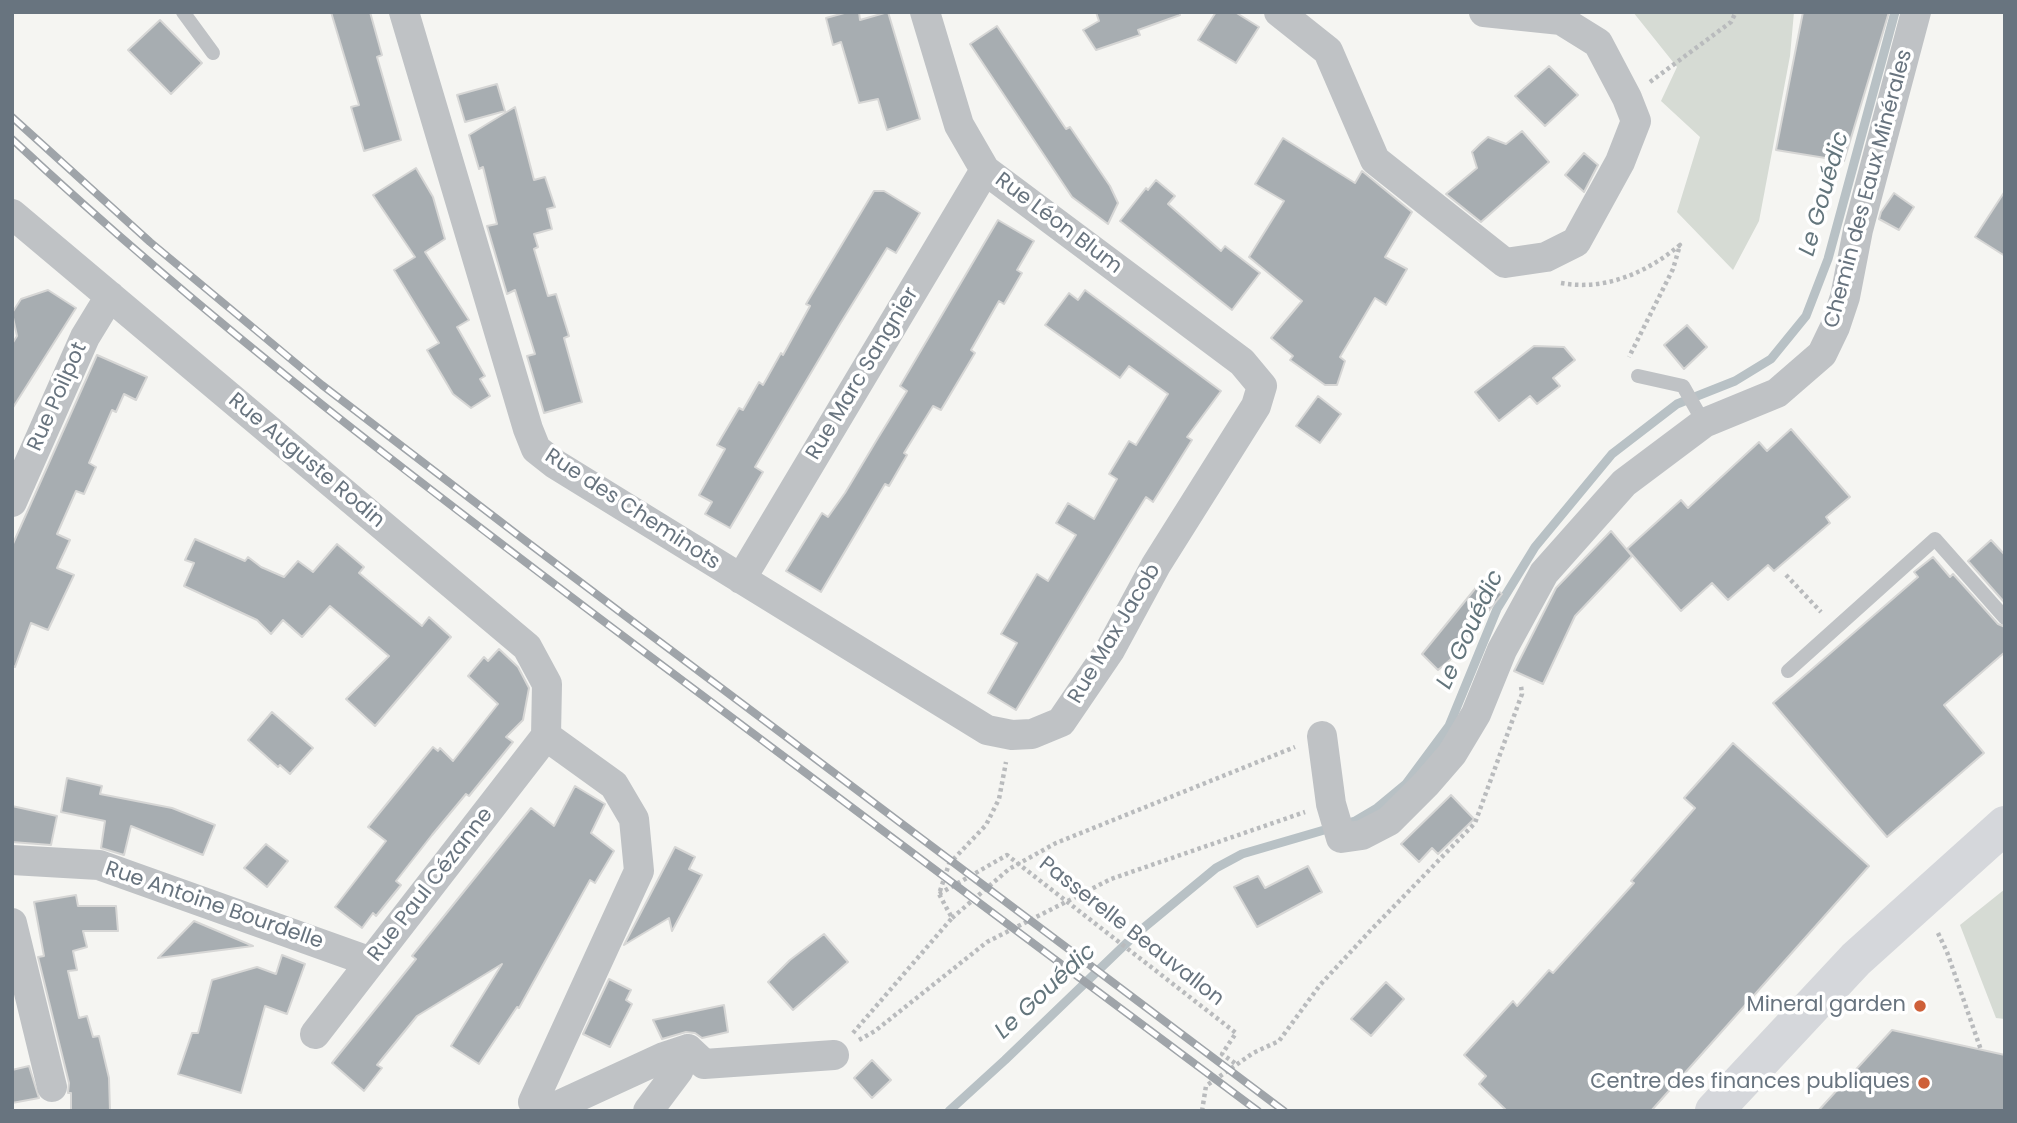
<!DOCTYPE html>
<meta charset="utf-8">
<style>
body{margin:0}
#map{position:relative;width:2017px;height:1123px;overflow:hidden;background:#f5f5f2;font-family:Poppins,sans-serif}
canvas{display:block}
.frame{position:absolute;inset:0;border:14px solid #68747f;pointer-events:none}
</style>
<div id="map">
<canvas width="2017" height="1123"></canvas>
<div class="frame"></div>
</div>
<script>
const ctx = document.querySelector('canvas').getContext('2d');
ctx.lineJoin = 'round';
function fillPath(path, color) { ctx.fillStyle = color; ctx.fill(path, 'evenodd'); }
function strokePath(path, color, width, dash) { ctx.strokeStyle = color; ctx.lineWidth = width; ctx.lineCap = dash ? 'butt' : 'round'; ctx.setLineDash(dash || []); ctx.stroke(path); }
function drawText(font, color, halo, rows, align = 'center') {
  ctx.font = font + ' Poppins,sans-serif'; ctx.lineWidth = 7; ctx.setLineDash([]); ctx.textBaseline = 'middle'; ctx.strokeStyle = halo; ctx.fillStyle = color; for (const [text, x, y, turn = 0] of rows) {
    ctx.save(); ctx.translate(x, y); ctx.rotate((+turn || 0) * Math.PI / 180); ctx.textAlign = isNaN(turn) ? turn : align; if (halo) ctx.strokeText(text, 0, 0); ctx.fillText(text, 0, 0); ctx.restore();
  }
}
fillPath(new Path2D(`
 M 1633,12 L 1794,12 L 1790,56 L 1759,221 L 1733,270 L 1677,212 L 1700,137 L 1661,101 L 1677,67 Z
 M 2005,889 L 2005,1019 L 1996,1018 L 1960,925 Z`), '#d6dbd4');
strokePath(new Path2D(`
 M 949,1111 L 1005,1060 L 1135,935 L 1216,868 L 1242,854 L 1355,821 L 1377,808 L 1406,784 L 1449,726 L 1497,609 L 1535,547 L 1612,454 L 1677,404 L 1735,381 L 1771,359 L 1806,316 L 1828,259 L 1895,12`), '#b8c1c5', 9);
const building = new Path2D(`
 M 331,12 L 370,12 L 382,55 L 377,57 L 401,140 L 364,151 L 351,107 L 359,105 Z
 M 848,12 L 859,12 L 860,20 L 888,12 L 920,119 L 887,130 L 878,99 L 859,103 L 841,42 L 833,45 L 826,18 Z
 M 1096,12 L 1179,12 L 1180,15 L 1138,30 L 1140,35 L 1096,50 L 1083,30 L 1099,21 Z
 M 1216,12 L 1235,12 L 1259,27 L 1236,63 L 1198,40 Z
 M 1803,12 L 1889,12 L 1844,161 L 1776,150 Z
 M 160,20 L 202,63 L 171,94 L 128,50 Z
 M 997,26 L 1066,129 L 1070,127 L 1110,186 L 1118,203 L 1108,224 L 1072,197 L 970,44 Z
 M 1549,66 L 1578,95 L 1545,126 L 1515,96 Z
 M 497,84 L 505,111 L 465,122 L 457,95 Z
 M 515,107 L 534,180 L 545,177 L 555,207 L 547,209 L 552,229 L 534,234 L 538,247 L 534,249 L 548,296 L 556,294 L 569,336 L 564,338 L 582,402 L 544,413 L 527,356 L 535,354 L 515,290 L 507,294 L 487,226 L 497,224 L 483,167 L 479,169 L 469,135 Z
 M 1522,131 L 1549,162 L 1481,222 L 1446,194 L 1477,168 L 1472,152 L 1480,144 L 1488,137 L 1506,144 Z
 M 1283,138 L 1355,183 L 1362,171 L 1412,212 L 1385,257 L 1407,269 L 1386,305 L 1375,298 L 1340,357 L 1345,361 L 1337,385 L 1325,385 L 1290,360 L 1293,356 L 1271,338 L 1302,301 L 1249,257 L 1284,201 L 1255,184 Z
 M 1584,153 L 1598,165 L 1584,192 L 1565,175 Z
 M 416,168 L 433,197 L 445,239 L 425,252 L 469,320 L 457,327 L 485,376 L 480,379 L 490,396 L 471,408 L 453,394 L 427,350 L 439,343 L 394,270 L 415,257 L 373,195 Z
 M 1156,180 L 1175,196 L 1168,204 L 1221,251 L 1225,246 L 1260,273 L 1232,310 L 1120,221 L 1146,188 L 1148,190 Z
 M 874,191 L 884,191 L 920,213 L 896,253 L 887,248 L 840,324 L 755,467 L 763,472 L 730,528 L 705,514 L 712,502 L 699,495 L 725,449 L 717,445 L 739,408 L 743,410 L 759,382 L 763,385 L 781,353 L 783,355 L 810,306 L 806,304 Z
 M 2005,191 L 2005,256 L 1975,237 Z
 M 1894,193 L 1914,207 L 1899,230 L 1879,219 L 1881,212 Z
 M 998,220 L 1034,241 L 1017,270 L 1022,273 L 1004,304 L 999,301 L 971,350 L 975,353 L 941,410 L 933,406 L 904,453 L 907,455 L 889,486 L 885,484 L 821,592 L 786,571 L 822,513 L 828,517 L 845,493 L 878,438 L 907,391 L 900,386 Z
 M 48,290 L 76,308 L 12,409 L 12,344 L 17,336 L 12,313 L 21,299 Z
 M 1085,290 L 1221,391 L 1187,437 L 1192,440 L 1153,502 L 1146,497 L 1128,526 L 1016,710 L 988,693 L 1017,643 L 1001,634 L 1037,574 L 1048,581 L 1076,535 L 1056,523 L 1068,503 L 1094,519 L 1117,479 L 1109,474 L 1129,441 L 1136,445 L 1168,394 L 1129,366 L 1120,378 L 1045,325 L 1069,293 L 1078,300 Z
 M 1687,325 L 1707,347 L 1684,369 L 1664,345 Z
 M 1534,346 L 1564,347 L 1575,360 L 1553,378 L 1560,386 L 1537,404 L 1530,396 L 1499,421 L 1475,392 Z
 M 97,355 L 147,377 L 136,400 L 124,394 L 116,412 L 112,410 L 89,463 L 96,467 L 84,494 L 76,491 L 57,534 L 70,540 L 57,568 L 74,575 L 48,630 L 31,623 L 15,667 L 12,666 L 12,546 Z
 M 1318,396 L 1341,414 L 1320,443 L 1296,426 Z
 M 1791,429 L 1850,497 L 1826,517 L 1830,523 L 1774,571 L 1768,565 L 1728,600 L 1712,583 L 1681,611 L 1627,549 L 1681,500 L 1688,508 L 1759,442 L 1767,451 Z
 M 1611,531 L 1632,556 L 1575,616 L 1543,684 L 1514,671 L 1556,588 Z
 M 195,539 L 245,561 L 248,557 L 261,567 L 284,577 L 298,561 L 313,572 L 337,544 L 364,567 L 359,573 L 422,626 L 429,617 L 451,637 L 375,726 L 346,699 L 389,656 L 330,606 L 302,637 L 283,620 L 271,634 L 257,620 L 184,586 L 194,563 L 185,560 Z
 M 1991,540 L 2005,555 L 2005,603 L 1968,561 Z
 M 1933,557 L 1950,577 L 1953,574 L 1998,624 L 2005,627 L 2005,652 L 1944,705 L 1984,753 L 1887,837 L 1773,703 L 1918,577 L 1914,572 Z
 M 1483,579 L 1502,594 L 1450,660 L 1438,670 L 1422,654 Z
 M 499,649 L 518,667 L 529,688 L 523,720 L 506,737 L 513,742 L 469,796 L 466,794 L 432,835 L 396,881 L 401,885 L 376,916 L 373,913 L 362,928 L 335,907 L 386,841 L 368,827 L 433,747 L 438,751 L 440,748 L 453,761 L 498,704 L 468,676 L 484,657 L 488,661 Z
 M 272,712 L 313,748 L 290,774 L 280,765 L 278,767 L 248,740 Z
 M 1733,743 L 1869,866 L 1651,1111 L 1507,1111 L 1479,1084 L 1486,1076 L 1464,1055 L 1513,1001 L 1517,1006 L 1549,970 L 1553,973 L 1634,883 L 1631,881 L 1695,808 L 1684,798 Z
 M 67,778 L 102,786 L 100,794 L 172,808 L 215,825 L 203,855 L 131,826 L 124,855 L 101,848 L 105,821 L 61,812 Z
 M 575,786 L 605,804 L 591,833 L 614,851 L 595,883 L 590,880 L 519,1008 L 517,1007 L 479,1064 L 451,1046 L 502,964 L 417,1016 L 377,1065 L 382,1068 L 364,1091 L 332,1063 L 416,959 L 412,956 L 531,808 L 554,826 Z
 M 1451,795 L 1474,819 L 1438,854 L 1432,848 L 1419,862 L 1401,844 Z
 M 12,806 L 57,816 L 51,845 L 12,842 Z
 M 266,844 L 288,861 L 267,887 L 244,868 Z
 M 675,847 L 695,857 L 689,869 L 702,875 L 672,931 L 669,918 L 624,945 Z
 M 1308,866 L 1322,892 L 1257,927 L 1234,887 L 1258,876 L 1265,888 Z
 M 76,895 L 78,906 L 116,906 L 118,931 L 83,931 L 87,947 L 73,951 L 77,970 L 68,971 L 79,1018 L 87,1016 L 93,1037 L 99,1036 L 109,1078 L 110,1111 L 71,1111 L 71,1093 L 68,1093 L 69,1083 L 38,957 L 44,956 L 34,902 Z
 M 194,921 L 253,946 L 158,958 Z
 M 824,934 L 848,962 L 793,1010 L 768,982 L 790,960 Z
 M 282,955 L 305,964 L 287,1014 L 265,1006 L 241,1093 L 178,1074 L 192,1033 L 198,1033 L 212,980 L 257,967 L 276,974 Z
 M 609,979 L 631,990 L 626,1000 L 632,1004 L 610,1047 L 583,1034 Z
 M 1386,982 L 1404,999 L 1371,1036 L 1351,1019 Z
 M 724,1005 L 728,1032 L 702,1038 L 695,1033 L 686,1032 L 662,1039 L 653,1020 Z
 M 1892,1030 L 2005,1055 L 2005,1111 L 1818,1111 Z
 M 872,1060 L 891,1080 L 872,1098 L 854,1078 Z
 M 29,1066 L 39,1098 L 12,1103 L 12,1070 Z`);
fillPath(building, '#a7adb1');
strokePath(building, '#d6d6d5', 2);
strokePath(new Path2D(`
 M 1650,82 L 1731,22 L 1736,12
 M 1561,283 C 1605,291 1646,273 1680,245 L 1673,269 L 1629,357
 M 1786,575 L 1821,612
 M 939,894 L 1007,855 L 1236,1033 L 1222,1054 L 1236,1064
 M 952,918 L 1009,869 L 1056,843 L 1295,747
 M 1938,933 L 1947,952 L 1981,1050
 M 853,1033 L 952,918 L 939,894 L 949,864 L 986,825 L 999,799 L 1006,762
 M 859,1040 L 875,1031 L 987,942 L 1111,879 L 1305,812
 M 1202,1111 L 1206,1086 L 1253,1053 L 1279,1041 L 1320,985 L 1370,931 L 1475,823 L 1522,694 L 1521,686`), '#b9bbbd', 4.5, [3.5, 3.5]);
strokePath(new Path2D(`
 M 183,12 L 213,53
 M 1638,376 L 1683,386 L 1704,423
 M 1788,671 L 1935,539 L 2005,618`), '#bfc2c5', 14);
strokePath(new Path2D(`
 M 404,12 L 528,429 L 536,449 L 555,464 L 987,730 L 1012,735 L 1032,734 L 1061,722 L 1110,650 L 1156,565 L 1256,406 L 1262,386 L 1242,362 L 985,170 L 959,125 L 925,12
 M 1279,12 L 1328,51 L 1375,160 L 1505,263 L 1546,257 L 1576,242 L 1620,162 L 1636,121 L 1627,98 L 1598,43 L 1561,20 L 1484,12
 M 12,214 L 527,647 L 547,684 L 546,736
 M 12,502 L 85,337 L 110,296
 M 741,579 L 985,170
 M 546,736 L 614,785 L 634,819 L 639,871 L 533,1102 L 551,1109 L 664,1057 L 688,1049
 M 1322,736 L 1331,804 L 1341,838 L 1362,835 L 1389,821 L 1426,784 L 1452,754 L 1476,714 L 1502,650 L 1544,573 L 1624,483 L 1704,423 L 1777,393 L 1822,354 L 1835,327 L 1845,297 L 1858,230 L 1916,12
 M 12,860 L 99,865 L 371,962
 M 12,923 L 52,1087
 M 315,1034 L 546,736
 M 688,1049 L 704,1064 L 834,1055
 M 648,1111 L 678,1071 L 688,1049`), '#bfc2c5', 30);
strokePath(new Path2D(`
 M 1714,1111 L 1856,959 L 2005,825`), '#d5d7db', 38);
const rail = new Path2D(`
 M 12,117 L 150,242 L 322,385 L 527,542 L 1284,1111
 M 12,139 C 212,326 429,490 647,654 C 851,807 1054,959 1258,1111`);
strokePath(rail, '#9fa4a9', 8);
strokePath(rail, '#fff', 5, [16]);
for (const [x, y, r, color] of [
 [1920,1006,7,"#ce6039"],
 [1924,1083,7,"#ce6039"]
]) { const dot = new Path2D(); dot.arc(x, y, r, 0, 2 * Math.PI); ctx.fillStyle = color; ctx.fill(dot); strokePath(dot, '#fff', 2.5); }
drawText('21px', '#68747f', '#fff', [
 ["Chemin des Eaux Minérales",1869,189,-75],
 ["Rue Léon Blum",1058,224,37],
 ["Rue Marc Sangnier",863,374,-59],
 ["Rue Poilpot",58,397,-66],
 ["Rue Auguste Rodin",306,461,40],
 ["Rue des Cheminots",632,510,33],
 ["Rue Max Jacob",1115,634,-59],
 ["Rue Paul Cézanne",431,885,-52],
 ["Rue Antoine Bourdelle",214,906,19],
 ["Passerelle Beauvallon",1131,932,38]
]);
drawText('21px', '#68747f', '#fff', [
 ["Mineral garden",1906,1006],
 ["Centre des finances publiques",1910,1083]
], 'right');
drawText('italic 23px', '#63757c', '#fff', [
 ["Le Gouédic",1825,194,-74],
 ["Le Gouédic",1471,630,-65],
 ["Le Gouédic",1046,992,-43]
]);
</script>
